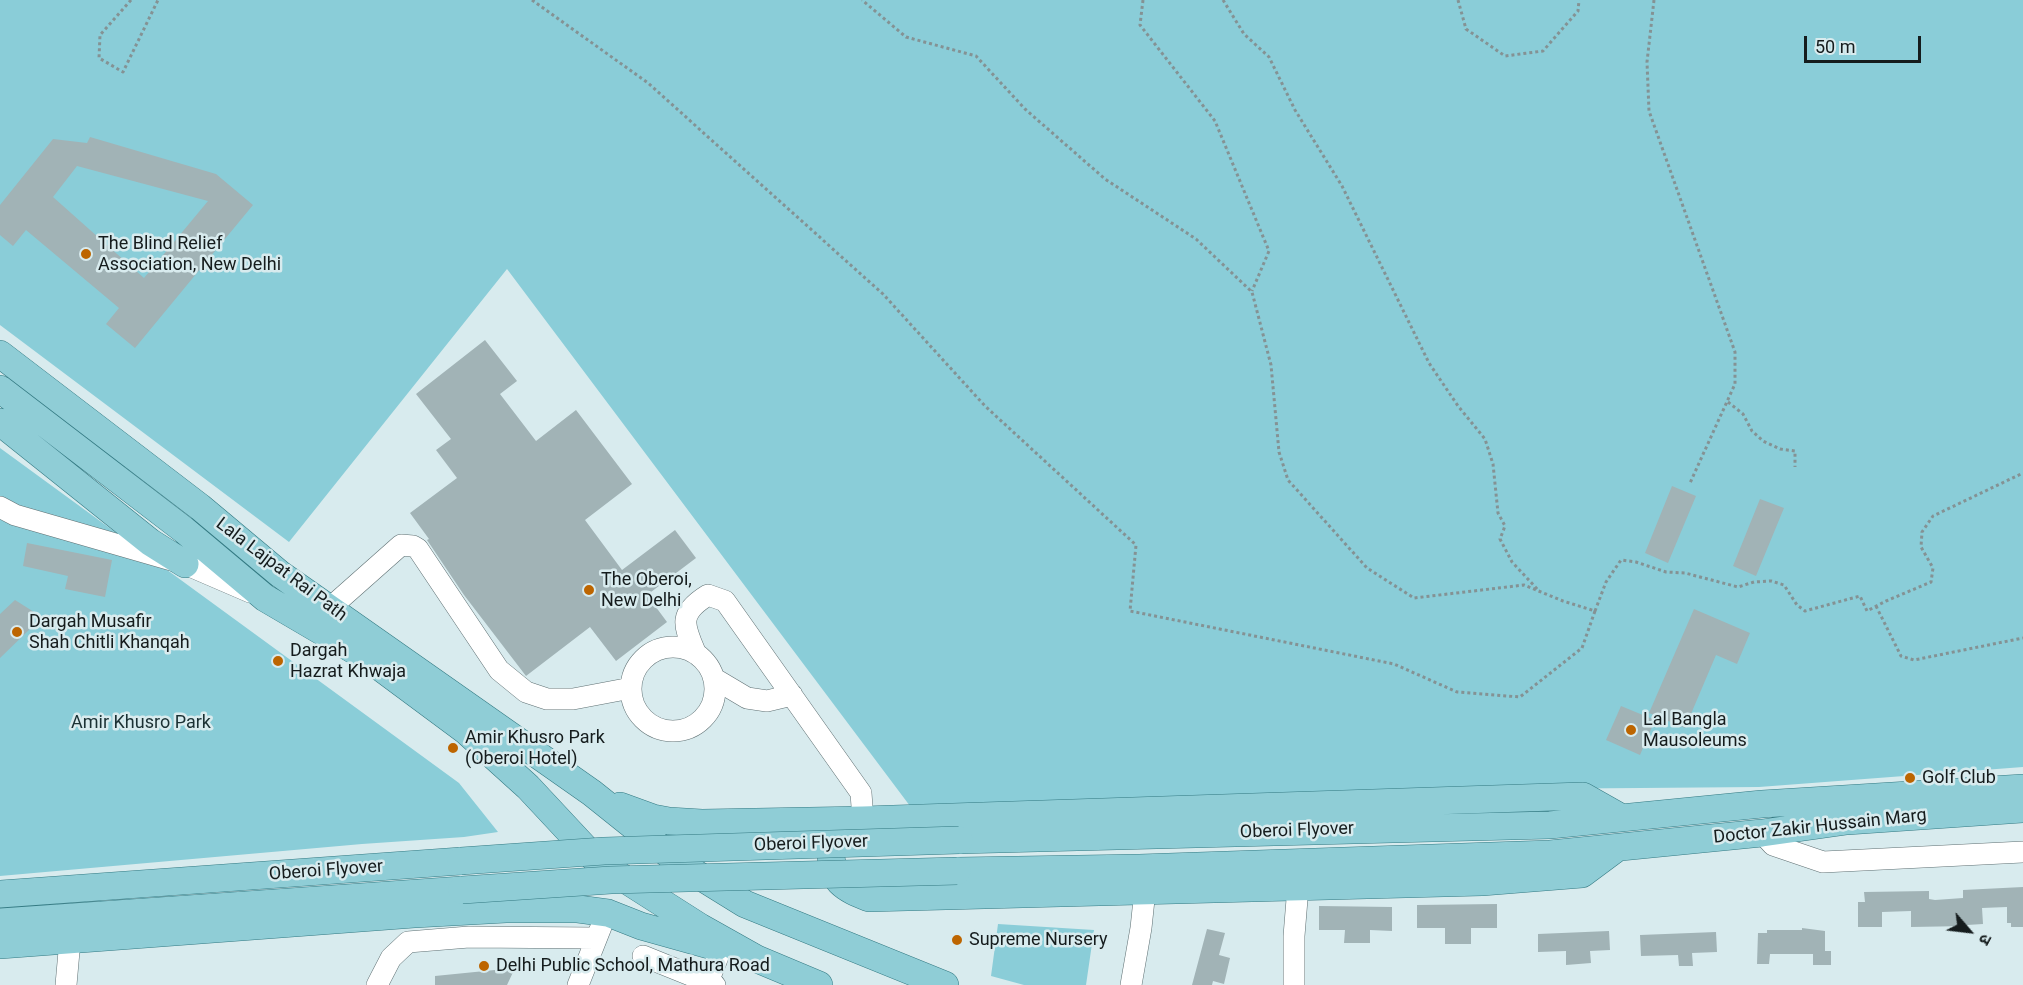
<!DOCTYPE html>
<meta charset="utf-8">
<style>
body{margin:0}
#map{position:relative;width:2023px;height:985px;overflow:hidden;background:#d8ebee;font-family:Roboto,"Noto Sans Devanagari",sans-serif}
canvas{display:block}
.north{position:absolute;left:1939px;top:901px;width:60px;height:60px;-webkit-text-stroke:4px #d8ebee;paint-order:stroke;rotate:118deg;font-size:16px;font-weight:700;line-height:24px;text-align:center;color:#151c1d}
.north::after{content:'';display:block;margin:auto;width:21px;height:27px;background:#151c1d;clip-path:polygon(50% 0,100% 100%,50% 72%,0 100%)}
.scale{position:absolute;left:1804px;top:36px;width:117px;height:27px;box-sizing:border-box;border:3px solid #151c1d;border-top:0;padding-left:8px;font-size:18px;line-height:21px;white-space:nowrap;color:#151c1d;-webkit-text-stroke:4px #d8ebee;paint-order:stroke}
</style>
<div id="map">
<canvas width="2023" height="985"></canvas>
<div class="north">उ</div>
<div class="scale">50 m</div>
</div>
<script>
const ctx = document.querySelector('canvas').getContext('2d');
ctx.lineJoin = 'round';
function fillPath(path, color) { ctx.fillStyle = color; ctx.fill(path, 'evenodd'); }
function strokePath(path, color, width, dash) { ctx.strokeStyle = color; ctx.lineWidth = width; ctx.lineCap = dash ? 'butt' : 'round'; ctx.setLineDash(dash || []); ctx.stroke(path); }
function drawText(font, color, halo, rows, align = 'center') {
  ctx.font = font + ' Roboto,sans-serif'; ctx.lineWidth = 5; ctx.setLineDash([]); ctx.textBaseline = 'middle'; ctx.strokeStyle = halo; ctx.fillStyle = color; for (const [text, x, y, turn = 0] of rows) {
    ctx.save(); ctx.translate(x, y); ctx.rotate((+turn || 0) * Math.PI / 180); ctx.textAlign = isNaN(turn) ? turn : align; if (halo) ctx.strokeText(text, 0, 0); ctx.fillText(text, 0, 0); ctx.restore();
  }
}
fillPath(new Path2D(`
 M 0,0 L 2023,0 L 2023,767 L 1759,787 L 1400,790 L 916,814 L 507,269 L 289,542 L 0,325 Z
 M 0,448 L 459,783 L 498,832 L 464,837 L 362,844 L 0,876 Z
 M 998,924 L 1094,930 L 1086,985 L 1024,985 L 991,976 Z`), '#8acdd8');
fillPath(new Path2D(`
 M 90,137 L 216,174 L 253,205 L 135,348 L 106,324 L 119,308 L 26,230 L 13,246 L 0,235 L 0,205 L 53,139 L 87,143 ZM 77,166 L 208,201 L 144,278 L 53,197 Z
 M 485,340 L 517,381 L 500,394 L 536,441 L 576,410 L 632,484 L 585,520 L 622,570 L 675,530 L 696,558 L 647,595 L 667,622 L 616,661 L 590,627 L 526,676 L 464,595 L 427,540 L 429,539 L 410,513 L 457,478 L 436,450 L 451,439 L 416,394 Z
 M 1672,486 L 1696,496 L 1668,563 L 1645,553 Z
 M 1760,499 L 1784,508 L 1756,576 L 1733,566 Z
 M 27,543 L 112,560 L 105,597 L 65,589 L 68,576 L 23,566 Z
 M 15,600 L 34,612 L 28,625 L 32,627 L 0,658 L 0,614 Z
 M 1694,609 L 1750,633 L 1737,664 L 1716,655 L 1685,728 L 1649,713 Z
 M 1621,706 L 1655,720 L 1640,755 L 1606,740 Z
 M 2023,887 L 2023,927 L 2011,927 L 2011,923 L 2007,923 L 2007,907 L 1982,908 L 1983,924 L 1967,925 L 1967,926 L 1911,927 L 1911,911 L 1882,912 L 1882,927 L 1858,927 L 1858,902 L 1865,902 L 1864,892 L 1929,891 L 1929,899 L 1935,900 L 1963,898 L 1963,890 Z
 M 1497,904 L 1497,928 L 1471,928 L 1471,944 L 1445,944 L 1445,928 L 1417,928 L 1417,905 Z
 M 1319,906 L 1392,907 L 1392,931 L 1370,930 L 1370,943 L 1344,943 L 1345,930 L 1319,930 Z
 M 1802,928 L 1825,931 L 1825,951 L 1831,951 L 1831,965 L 1813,965 L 1813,954 L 1770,954 L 1769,964 L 1757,964 L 1758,933 L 1767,933 L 1767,930 L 1802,930 Z
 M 1207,929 L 1225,933 L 1219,955 L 1230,958 L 1224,984 L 1213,981 L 1212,985 L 1192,985 Z
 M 1609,931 L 1610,950 L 1590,951 L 1591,963 L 1566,965 L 1566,951 L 1538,952 L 1538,934 Z
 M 1716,932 L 1717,952 L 1692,953 L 1693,966 L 1679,966 L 1678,955 L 1641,956 L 1640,935 Z
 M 515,968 L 507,985 L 435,985 L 435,976 Z`), '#a1b3b6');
const minor = new Path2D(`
 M 0,507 L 15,515 L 185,564 L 250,592
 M 330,608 L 401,545 L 413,546 L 418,549 L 499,670 L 526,692 L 547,699 L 573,699 L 631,688
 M631 689a42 42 0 1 1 84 0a42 42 0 1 1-84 0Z
 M 696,654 C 684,626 677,614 708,595 L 725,601 L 861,793 L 863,820
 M 715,679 L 747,698 L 767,701 L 792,695
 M 1762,833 L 1773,845 L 1823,862 L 2023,852
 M 643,956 L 715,985
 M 708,982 L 721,949
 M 66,985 L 70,940
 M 377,985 L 391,958 L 408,942 L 469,937 L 596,938
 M 578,985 L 601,927
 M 1131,985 L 1141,928 L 1145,890
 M 1294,985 L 1294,936 L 1298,887`);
const major = new Path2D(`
 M 0,354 L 200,507 L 280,574 L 592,793 L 682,865 L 745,904 L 945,985
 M 0,389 L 184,530 L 265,598 L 369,659 L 466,731 L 528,787 L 598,862 L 700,927 L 757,959 L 819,985
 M 0,422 L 150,542 L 185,564
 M 620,806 L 653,818 L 669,821 L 702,823 L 863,820 L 1583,796 L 1622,818
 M 846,828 C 833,840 827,852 834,869 C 835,874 837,879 840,882 C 848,890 859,894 869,898 L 1482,882 L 1582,874 L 1617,848
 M 959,840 L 1550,825 L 1762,804 L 2023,788
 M 957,871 L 1139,868 L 1550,854 L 1762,833 L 1847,821 L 2023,809
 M 0,894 L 461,861
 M 0,922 L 462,890
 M 0,945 L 414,914 L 506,909 L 578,909 L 608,913 L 641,926 L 716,947`);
strokePath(minor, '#5f7073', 22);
strokePath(major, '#347a83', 28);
strokePath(new Path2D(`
 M 131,0 L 100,35 L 99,58 L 123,72 L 158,0
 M 532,0 L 648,83 L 883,294 L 985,406 L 1136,545 L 1130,611 L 1394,664 L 1457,692 L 1520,697 L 1582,648 L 1595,611 L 1563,601 L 1524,585 L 1414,598 L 1367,568 L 1288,480 L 1279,452 L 1271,365 L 1252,292 L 1196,239 L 1105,179 L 1025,109 L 976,56 L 906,37 L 862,0
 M 1143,0 L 1140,25 L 1215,121 L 1269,251 L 1252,291
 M 1223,0 L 1244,34 L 1269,57 L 1295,110 L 1342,186 L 1429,363 L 1458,406 L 1485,439 L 1493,464 L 1498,513 L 1505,526 L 1500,539 L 1512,562 L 1540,592
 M 1458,0 L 1466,29 L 1505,56 L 1543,51 L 1578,11 L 1579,0
 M 1654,0 L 1647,62 L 1649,111 L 1735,352 L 1735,384 L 1690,483
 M 1728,402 L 1743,414 L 1752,431 L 1763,441 L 1780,449 L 1795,451 L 1795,467
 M 1876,606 L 1901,656 L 1914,660 L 2023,638
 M 1595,611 L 1606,582 L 1621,560 L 1636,562 L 1666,572 L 1685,573 L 1738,587 L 1754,582 L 1771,581 L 1784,585 L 1797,605 L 1805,611 L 1860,596 L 1867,611 L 1886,601 L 1931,582 L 1933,568 L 1921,547 L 1922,532 L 1933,516 L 2023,473`), '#849294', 3, [3, 3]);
strokePath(minor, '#fff', 21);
strokePath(major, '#8fcdd6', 27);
const majorBridge = new Path2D(`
 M 461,861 L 604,851 L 959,840
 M 462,890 L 611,880 L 957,871`);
strokePath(majorBridge, '#347a83', 28, []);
strokePath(majorBridge, '#8fcdd6', 27);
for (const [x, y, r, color] of [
 [86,254,6,"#bd6500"],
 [589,590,6,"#bd6500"],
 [17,632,6,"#bd6500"],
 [278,661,6,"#bd6500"],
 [1631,730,6,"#bd6500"],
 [453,748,6,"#bd6500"],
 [1910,778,6,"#bd6500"],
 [957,940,6,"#bd6500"],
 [484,966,6,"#bd6500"]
]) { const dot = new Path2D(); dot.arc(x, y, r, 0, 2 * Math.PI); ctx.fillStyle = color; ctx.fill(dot); strokePath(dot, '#d8ebee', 2); }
drawText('18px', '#151c1d', '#d8ebee', [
 ["The Blind Relief",98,244],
 ["Association, New Delhi",98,265],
 ["The Oberoi,",601,580],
 ["New Delhi",601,601],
 ["Dargah Musafir",29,622],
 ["Shah Chitli Khanqah",29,643],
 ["Dargah",290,651],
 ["Hazrat Khwaja",290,672],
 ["Lal Bangla",1643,720],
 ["Mausoleums",1643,741],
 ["Amir Khusro Park",465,738],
 ["(Oberoi Hotel)",465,759],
 ["Golf Club",1922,778],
 ["Supreme Nursery",969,940],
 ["Delhi Public School, Mathura Road",496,966]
], 'left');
drawText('18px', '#151c1d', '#d8ebee', [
 ["Lala Lajpat Rai Path",281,570,37],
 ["Doctor Zakir Hussain Marg",1820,827,-6],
 ["Oberoi Flyover",1297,831,-2],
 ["Oberoi Flyover",811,844,-2],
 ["Oberoi Flyover",326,871,-4]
]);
drawText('18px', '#1b3134', '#d8ebee', [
 ["Amir Khusro Park",141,723]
]);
</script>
